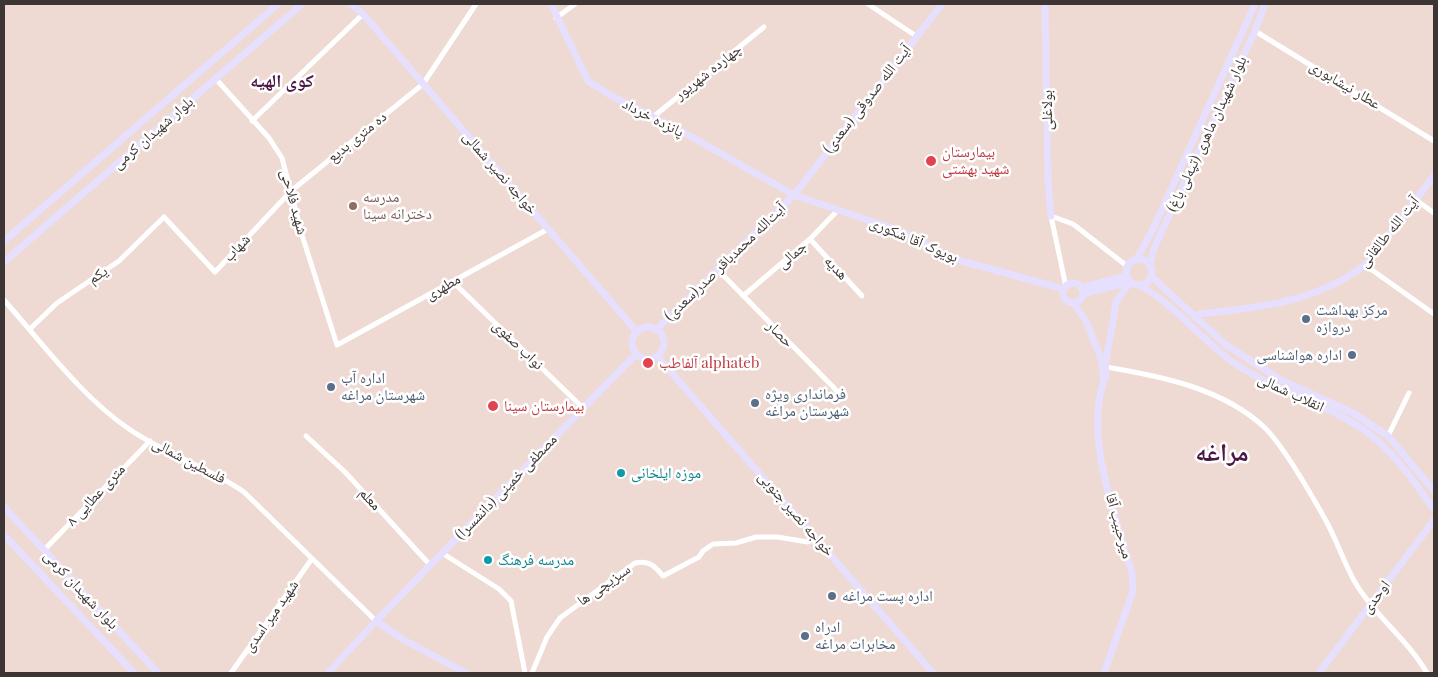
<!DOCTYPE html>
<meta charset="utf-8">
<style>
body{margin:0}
#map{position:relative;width:1438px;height:677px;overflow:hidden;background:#eedad3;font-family:"Playfair Display",serif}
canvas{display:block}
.frame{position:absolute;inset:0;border:5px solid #3d3533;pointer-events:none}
</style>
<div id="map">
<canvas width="1438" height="677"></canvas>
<div class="frame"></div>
</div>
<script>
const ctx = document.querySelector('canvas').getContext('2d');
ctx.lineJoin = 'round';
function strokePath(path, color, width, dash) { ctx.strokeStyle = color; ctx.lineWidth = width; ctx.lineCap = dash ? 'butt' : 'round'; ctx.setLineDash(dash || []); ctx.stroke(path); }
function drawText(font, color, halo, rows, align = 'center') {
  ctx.font = font + ' "Playfair Display","Noto Naskh Arabic",serif'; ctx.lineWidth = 5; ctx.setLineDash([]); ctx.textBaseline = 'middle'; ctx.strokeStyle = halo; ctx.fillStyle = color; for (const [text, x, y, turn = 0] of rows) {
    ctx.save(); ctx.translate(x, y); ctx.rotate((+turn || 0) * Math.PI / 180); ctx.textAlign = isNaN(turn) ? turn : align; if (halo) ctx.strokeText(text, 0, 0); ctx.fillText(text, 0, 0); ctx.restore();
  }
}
strokePath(new Path2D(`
 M 868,4 L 916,36
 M 556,18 L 575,4
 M 1255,31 L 1434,141
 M 216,79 L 269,138 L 282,158 L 302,235 L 337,345 L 548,229
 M 653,117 L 764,27
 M 252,121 L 363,14
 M 1416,200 L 1434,213
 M 1051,216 L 1073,224 L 1127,266
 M 1051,216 L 1066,287
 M 810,239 L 862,296
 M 1365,265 L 1434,314
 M 717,269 L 844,398
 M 453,282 L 583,408
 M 743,296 L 810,239 L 838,210
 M 4,300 C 42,343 82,397 129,429 C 165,454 208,467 244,492 L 376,621
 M 30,329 L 57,303 L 119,261 L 164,217 L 215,272 L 291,191 L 423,84 L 476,4
 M 1106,367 C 1160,376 1222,388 1264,427 C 1284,446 1311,494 1325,519 C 1337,540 1344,564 1356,584 C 1376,617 1408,640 1427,673
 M 306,436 L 345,472 L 430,565
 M 1388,436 L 1409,393
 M 44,550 L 150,441
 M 442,553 L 499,589 L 511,601 L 525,673
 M 231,673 L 311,560
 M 532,673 L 547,637 L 560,618 L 635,563 C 648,560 654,565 663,576 L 699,557 L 703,551 L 713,544 L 736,543 L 756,537 L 777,537 L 808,542 L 816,537`), '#fff', 5);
strokePath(new Path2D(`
 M 350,4 L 363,14 L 637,332
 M 551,4 L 588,81 L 610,95 L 690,136 L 794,195 L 903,232 L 954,259 L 1064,289
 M 1045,4 L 1048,180 L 1051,216
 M 4,241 L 278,4
 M1126 272a13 13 0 1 1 26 0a13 13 0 1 1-26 0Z
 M 1136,260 L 1153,229 L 1255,4
 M 4,262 L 302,4
 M 1150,265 L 1154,248 L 1255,31 L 1265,4
 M 1151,276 L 1226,345 L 1281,380 L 1353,413 L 1388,436 L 1434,491
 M1063 293a10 10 0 1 1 20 0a10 10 0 1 1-20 0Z
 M 1139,285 C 1174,304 1198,336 1230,360 C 1271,390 1322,401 1364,430 C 1393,450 1413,481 1434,509
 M 1081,288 L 1126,276
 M 1083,294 L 1129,282
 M 1073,303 L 1086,321 L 1102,361
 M 1196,318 L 1199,314 C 1257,308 1317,302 1365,265 L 1434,176
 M632 343a16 16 0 1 1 32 0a16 16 0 1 1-32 0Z
 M 656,330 L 794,195 L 942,4
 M 657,356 L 933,673
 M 1105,360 L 1106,375 L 1103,377 L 1102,361 Z
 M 1106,361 L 1116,302 L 1130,282
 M 4,507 L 158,673
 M 4,535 L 134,673
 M 376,621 L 404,640 L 466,673
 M 328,673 L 376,621 L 636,354
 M 1104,673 L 1133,591 L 1132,573 C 1115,515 1082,432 1106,375
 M 1319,673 L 1434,520`), '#e6dffd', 7);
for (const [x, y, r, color] of [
 [931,161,6,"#e0444e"],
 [353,206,5,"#8d6e63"],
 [1306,319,5,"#5c6f8a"],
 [1352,355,5,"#5c6f8a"],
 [648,363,6,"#e0444e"],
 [331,387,5,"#5c6f8a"],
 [755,403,5,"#5c6f8a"],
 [493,406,6,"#e0444e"],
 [621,473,5,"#0f9aa8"],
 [488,560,5,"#0f9aa8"],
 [832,596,5,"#5c6f8a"],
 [805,636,5,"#5c6f8a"]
]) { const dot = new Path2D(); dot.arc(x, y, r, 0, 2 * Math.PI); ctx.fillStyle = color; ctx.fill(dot); strokePath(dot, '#fff', 2); }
drawText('15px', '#3d3533', '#fff', [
 ["چهارده شهریور",708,72,-38],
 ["عطار نیشابوری",1345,85,31],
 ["آیت الله صدوقی (سعدی)",867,99,-52],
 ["بولاغلی",1047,110,-90],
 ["پانزده خرداد",653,118,27],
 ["بلوار شهیدان کرمی",153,133,-41],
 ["بلوار شهیدان ماهری (تپه‌لی باغ)",1207,134,-65],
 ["ده متری بدیع",357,137,-39],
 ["خواجه نصیر شمالی",500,173,49],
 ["شهید فلاحی",294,202,75],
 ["آیت الله طالقانی",1389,232,-51],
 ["بویوک آقا شکوری",914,240,23],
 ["شهاب",237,248,-47],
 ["جمالی",792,255,-41],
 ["آیت‌الله محمدباقر صدر(سعدی)",725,262,-44],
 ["هدیه",836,268,47],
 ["یکم",98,275,-34],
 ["مطهری",443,287,-29],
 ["حصار",780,334,45],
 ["نواب صفوی",518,345,44],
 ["انقلاب شمالی",1291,393,25],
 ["فلسطین شمالی",189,461,28],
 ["مصطفی خمینی (دانشسرا)",506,487,-46],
 ["۸ متری عطایی",96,495,-47],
 ["معلم",370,499,47],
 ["خواجه نصیر جنوبی",796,514,49],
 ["میرحبیب آقا",1119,526,75],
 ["سبزیچی ها",604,585,-35],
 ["بلوار شهیدان کرمی",81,590,47],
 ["اوحدی",1376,597,-53],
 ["شهید میر اسدی",271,616,-55]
]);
drawText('15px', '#be3a42', '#fff', [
 ["بیمارستان",942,152],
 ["شهید بهشتی",942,169],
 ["آلفاطب alphateb",659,363],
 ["بیمارستان سینا",504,406]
], 'left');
drawText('15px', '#785e54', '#fff', [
 ["مدرسه",363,197],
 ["دخترانه سینا",363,214]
], 'left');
drawText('15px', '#4e5e75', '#fff', [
 ["مرکز بهداشت",1316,310],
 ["دروازه",1316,327],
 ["اداره هواشناسی",1342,355,"right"],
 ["اداره آب",341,378],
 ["شهرستان مراغه",341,395],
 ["فرمانداری ویژه",765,394],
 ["شهرستان مراغه",765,411],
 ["اداره پست مراغه",842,596],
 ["ادراه",815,627],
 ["مخابرات مراغه",815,644]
], 'left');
drawText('15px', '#0d838f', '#fff', [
 ["موزه ایلخانی",631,473],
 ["مدرسه فرهنگ",498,560]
], 'left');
drawText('bold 18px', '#4b1744', '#fff', [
 ["کوی الهیه",282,81]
]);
drawText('bold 25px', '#4b1744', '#fff', [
 ["مراغه",1222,453]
]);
</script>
